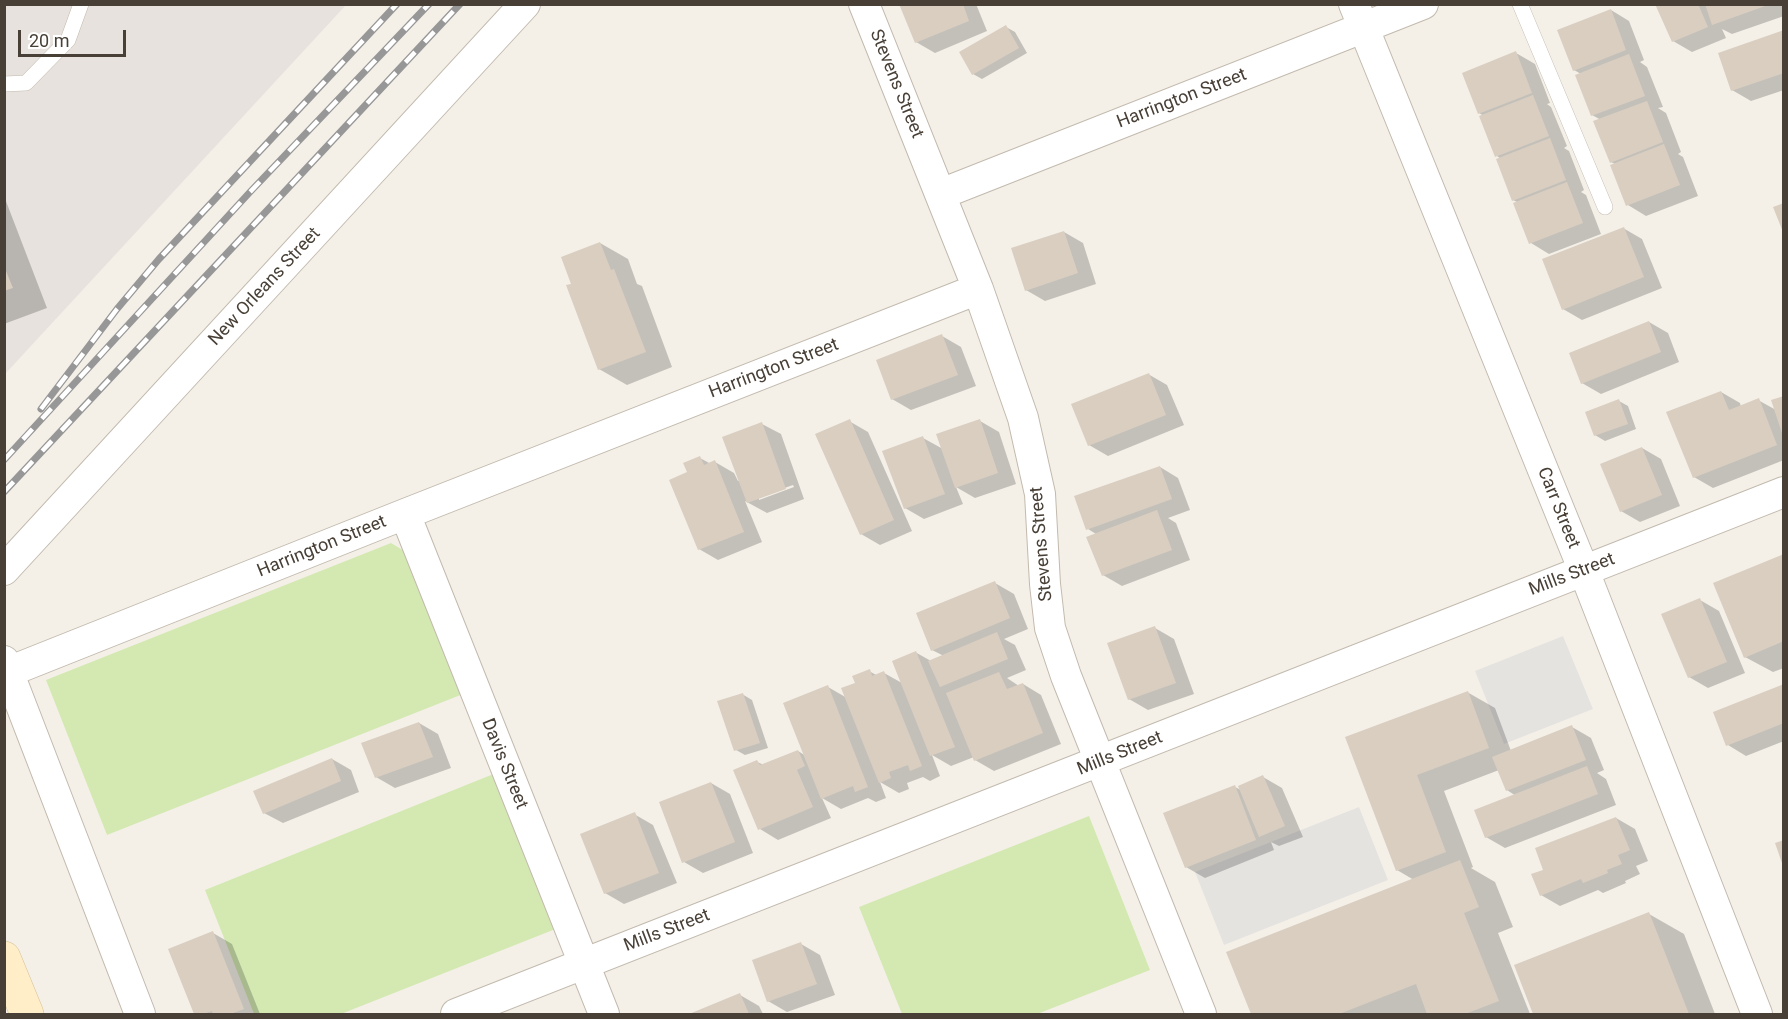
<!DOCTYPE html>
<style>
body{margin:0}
#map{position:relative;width:1788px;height:1019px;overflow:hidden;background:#f4f0e8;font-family:Roboto,sans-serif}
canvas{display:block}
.frame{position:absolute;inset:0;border:6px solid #484037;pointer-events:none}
.scale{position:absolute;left:18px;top:30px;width:108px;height:27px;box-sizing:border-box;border:3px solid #484037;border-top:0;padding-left:8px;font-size:18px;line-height:21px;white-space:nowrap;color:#484037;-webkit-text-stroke:4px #fff;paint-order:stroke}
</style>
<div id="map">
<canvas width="1788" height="1019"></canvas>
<div class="frame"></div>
<div class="scale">20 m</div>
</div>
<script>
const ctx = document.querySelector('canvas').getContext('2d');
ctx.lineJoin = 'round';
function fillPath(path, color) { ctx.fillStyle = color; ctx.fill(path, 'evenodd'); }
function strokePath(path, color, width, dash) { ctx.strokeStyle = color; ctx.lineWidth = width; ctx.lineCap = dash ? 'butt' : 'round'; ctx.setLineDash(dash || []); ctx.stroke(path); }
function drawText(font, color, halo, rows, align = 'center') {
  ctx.font = font + ' Roboto,sans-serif'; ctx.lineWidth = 5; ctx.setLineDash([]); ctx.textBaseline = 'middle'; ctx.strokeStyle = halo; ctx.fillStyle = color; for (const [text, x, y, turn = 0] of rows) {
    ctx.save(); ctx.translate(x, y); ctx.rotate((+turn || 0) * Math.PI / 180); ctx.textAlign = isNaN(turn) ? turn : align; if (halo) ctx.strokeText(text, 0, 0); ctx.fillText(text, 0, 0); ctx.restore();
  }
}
fillPath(new Path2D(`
 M 5,5 L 346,5 L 5,374 Z`), '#e7e2dd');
fillPath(new Path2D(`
 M 391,543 L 406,552 L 463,694 L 107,835 L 46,680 Z
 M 496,773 L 558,928 L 341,1014 L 254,1014 L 205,890 Z
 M 1089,816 L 1150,970 L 1037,1014 L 902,1014 L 859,907 Z`), '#d3e9b1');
fillPath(new Path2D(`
 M 1563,636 L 1593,709 L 1504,744 L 1475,671 Z
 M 1359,807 L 1388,880 L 1224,945 L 1195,872 Z`), '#e5e3e0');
fillPath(new Path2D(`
 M 901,4 L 976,4 L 987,31 L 935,53 L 916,42 Z
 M 1657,4 L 1784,4 L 1784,16 L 1732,34 L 1722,29 L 1726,38 L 1692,52 L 1673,41 Z
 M 1611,10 L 1629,21 L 1644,60 L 1640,62 L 1647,67 L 1663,107 L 1658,108 L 1666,113 L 1681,152 L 1678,154 L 1683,157 L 1698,196 L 1646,216 L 1628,205 L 1612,166 L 1615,164 L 1611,162 L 1601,120 L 1592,115 L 1581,74 L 1574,70 Z
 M 1006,27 L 1015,32 L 1027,53 L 982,79 L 973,74 Z
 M 1784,32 L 1784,90 L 1751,101 L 1732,90 Z
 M 1516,53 L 1535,64 L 1550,103 L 1547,104 L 1551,107 L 1567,146 L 1564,148 L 1569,151 L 1584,190 L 1581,192 L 1586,195 L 1601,234 L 1549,254 L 1531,243 L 1519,203 L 1513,200 L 1501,159 L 1497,156 L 1484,116 L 1479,113 Z
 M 4,196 L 47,308 L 4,324 Z
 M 1623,228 L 1642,239 L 1662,288 L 1582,320 L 1563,309 Z
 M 1064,232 L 1083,243 L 1096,284 L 1045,301 L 1026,290 Z
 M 600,243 L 628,259 L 637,284 L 642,286 L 672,367 L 627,385 L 599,369 L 573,284 Z
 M 1649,322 L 1668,333 L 1679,362 L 1601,394 L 1582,383 Z
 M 942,336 L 961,347 L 976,386 L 911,410 L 892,399 Z
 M 1148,374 L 1167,385 L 1184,425 L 1108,456 L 1089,445 Z
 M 1721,392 L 1740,403 L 1741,407 L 1758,400 L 1776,410 L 1784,397 L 1784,460 L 1713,488 L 1694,477 Z
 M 1619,401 L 1628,406 L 1636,429 L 1605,441 L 1595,435 Z
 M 849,421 L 868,432 L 912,531 L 880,545 L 861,534 Z
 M 980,421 L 999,432 L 1016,484 L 975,498 L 956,487 L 963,504 L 924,519 L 905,508 L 923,438 L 943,449 Z
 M 762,424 L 781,434 L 804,499 L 767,513 L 745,501 L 762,542 L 718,560 L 699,549 L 700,458 L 711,464 L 715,462 L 734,473 L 738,481 L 740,480 ZM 793,485 L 794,487 L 759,500 L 759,497 Z
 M 1642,448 L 1661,459 L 1680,506 L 1640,522 L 1621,511 Z
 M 1160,467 L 1178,478 L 1190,510 L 1168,518 L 1176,523 L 1190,560 L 1122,586 L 1103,575 L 1096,534 L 1088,529 Z
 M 1784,556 L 1784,668 L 1773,672 L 1745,657 Z
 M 995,583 L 1014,594 L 1028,629 L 1004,639 L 1015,645 L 1026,670 L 1007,678 L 1019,686 L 1023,684 L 1041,695 L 1061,744 L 994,771 L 975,760 L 974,757 L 951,766 L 932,755 L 940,776 L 930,781 L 923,777 L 907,783 L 909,789 L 899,793 L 880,782 L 886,798 L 876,802 L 868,798 L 841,809 L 822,798 L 831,818 L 778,840 L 760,829 L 757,762 L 764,765 L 798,751 L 806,756 L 828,687 L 847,698 L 869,671 L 878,676 L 884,673 L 902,683 L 915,652 L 931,661 L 944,656 L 932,650 Z
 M 1700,600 L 1719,611 L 1745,673 L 1708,688 L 1689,677 Z
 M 1155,628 L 1174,639 L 1194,694 L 1148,710 L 1129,699 Z
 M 1784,686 L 1784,741 L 1746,756 L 1728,745 Z
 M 1467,692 L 1495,708 L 1511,751 L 1572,727 L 1591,738 L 1604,770 L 1597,773 L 1606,779 L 1616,805 L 1505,848 L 1486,837 L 1516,796 L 1507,790 L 1499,770 L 1444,791 L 1473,867 L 1471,868 L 1495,882 L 1513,927 L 1498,933 L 1530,1014 L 1429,1014 L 1428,1013 L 1424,1014 L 1252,1014 L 1228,953 L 1414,880 L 1397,870 L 1347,738 Z
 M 742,694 L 752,700 L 768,748 L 745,755 L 736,750 Z
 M 419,723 L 438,734 L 451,768 L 395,788 L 376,777 Z
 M 332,759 L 351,770 L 359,792 L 283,823 L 264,813 Z
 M 1263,777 L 1282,788 L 1303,837 L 1279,846 L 1271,842 L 1274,850 L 1205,878 L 1186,867 L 1235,787 L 1241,790 Z
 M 711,783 L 730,794 L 753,853 L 703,873 L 684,862 Z
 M 634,814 L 653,825 L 677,883 L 624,904 L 605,893 Z
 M 1616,818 L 1635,829 L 1648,861 L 1636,866 L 1640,874 L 1625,881 L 1626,883 L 1603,893 L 1598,890 L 1560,906 L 1541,895 Z
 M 1649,914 L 1684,934 L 1715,1014 L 1534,1014 L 1516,966 Z
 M 213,933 L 232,944 L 260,1014 L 196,1014 L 170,949 Z
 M 801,944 L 820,955 L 835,995 L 787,1012 L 768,1001 Z
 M 740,995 L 759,1006 L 763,1014 L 692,1014 Z`), '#0003');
fillPath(new Path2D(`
 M 899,4 L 963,4 L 969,21 L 915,43 Z
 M 1655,4 L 1698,4 L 1708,27 L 1672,42 Z
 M 1705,4 L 1768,4 L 1768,5 L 1712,25 Z
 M 1611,9 L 1626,50 L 1573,71 L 1557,30 Z
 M 1006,25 L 1019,48 L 972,75 L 959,52 Z
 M 1784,30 L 1784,73 L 1731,91 L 1718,53 Z
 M 1516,51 L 1532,93 L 1478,114 L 1462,73 Z
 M 1629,54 L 1645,96 L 1591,116 L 1575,75 Z
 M 1533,95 L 1549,136 L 1495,157 L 1479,116 Z
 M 1647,101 L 1663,142 L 1610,163 L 1593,121 Z
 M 1550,138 L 1566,180 L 1512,201 L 1496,159 Z
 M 1664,144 L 1680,185 L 1626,206 L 1610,165 Z
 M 1567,182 L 1583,223 L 1529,244 L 1513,203 Z
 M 1784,203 L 1784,232 L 1783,232 L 1773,207 Z
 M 1624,227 L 1644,277 L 1562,310 L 1542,259 Z
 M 1064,231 L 1078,273 L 1025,291 L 1011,248 Z
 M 600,242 L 611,270 L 614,269 L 646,352 L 598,370 L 566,285 L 571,284 L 561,257 Z
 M 4,266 L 13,288 L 4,291 Z
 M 1649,321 L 1661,352 L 1581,384 L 1569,353 Z
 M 942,334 L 958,375 L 891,400 L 876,360 Z
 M 1149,373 L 1166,415 L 1088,446 L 1071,404 Z
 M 1721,391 L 1729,410 L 1759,398 L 1777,445 L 1693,478 L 1666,412 Z
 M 1784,396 L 1784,436 L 1783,436 L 1771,400 Z
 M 1619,399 L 1628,424 L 1594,436 L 1585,412 Z
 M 850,419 L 894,520 L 860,535 L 815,434 Z
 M 980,419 L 998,473 L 955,488 L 936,434 Z
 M 762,422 L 786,489 L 747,503 L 722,437 Z
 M 923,436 L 945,494 L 904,509 L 882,451 Z
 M 1642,447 L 1662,495 L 1620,512 L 1600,464 Z
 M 700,456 L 704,465 L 715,460 L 744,532 L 698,550 L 669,480 L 687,472 L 683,463 Z
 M 1160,466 L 1172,499 L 1086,530 L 1074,496 Z
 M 1157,510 L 1172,550 L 1102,576 L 1086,537 Z
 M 1784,554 L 1784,641 L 1744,658 L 1713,583 Z
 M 995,581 L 1010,618 L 931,651 L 916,613 Z
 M 1700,598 L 1727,662 L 1688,678 L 1661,614 Z
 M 1155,626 L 1176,683 L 1128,700 L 1107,643 Z
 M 997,632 L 1008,659 L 940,687 L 928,661 Z
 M 916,651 L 955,747 L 930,756 L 892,661 Z
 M 870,669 L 872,676 L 884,671 L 922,766 L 910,771 L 908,765 L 889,772 L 891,778 L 879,783 L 841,688 L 855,683 L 852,676 Z
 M 999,672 L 1007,689 L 1023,683 L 1043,733 L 974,761 L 946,693 Z
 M 1784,684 L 1784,723 L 1726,746 L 1713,712 Z
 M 828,685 L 868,787 L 855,792 L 853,786 L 821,799 L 783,703 Z
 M 1468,691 L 1489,748 L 1417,775 L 1446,852 L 1396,871 L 1345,737 Z
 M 743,693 L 760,743 L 734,751 L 717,701 Z
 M 419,722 L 433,757 L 375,778 L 361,743 Z
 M 1572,725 L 1586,760 L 1506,791 L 1492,757 Z
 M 798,750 L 805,766 L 797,770 L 813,807 L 758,830 L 733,770 L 757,760 L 760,765 Z
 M 332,758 L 341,781 L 263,814 L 253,791 Z
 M 1587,766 L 1598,794 L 1485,838 L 1474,810 Z
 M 1263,775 L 1285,826 L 1259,837 L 1238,786 Z
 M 711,782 L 735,842 L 682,863 L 659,802 Z
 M 1235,785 L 1256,840 L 1185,868 L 1163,813 Z
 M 635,812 L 659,873 L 604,894 L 580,834 Z
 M 1616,817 L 1630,850 L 1618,855 L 1622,864 L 1607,870 L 1608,873 L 1583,883 L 1581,879 L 1540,896 L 1531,874 L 1543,870 L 1535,848 Z
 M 1784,840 L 1784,866 L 1783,866 L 1775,843 Z
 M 1460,860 L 1479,907 L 1464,913 L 1499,1001 L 1465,1014 L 1427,1014 L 1416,984 L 1339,1014 L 1251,1014 L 1226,952 Z
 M 1649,912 L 1689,1014 L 1533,1014 L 1514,965 Z
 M 213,931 L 244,1009 L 230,1014 L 213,1014 L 212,1011 L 203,1014 L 194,1014 L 168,949 Z
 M 801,942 L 817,984 L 767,1002 L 752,960 Z
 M 740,993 L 749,1014 L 689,1014 Z`), '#d9cec0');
const service = new Path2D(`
 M 1520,4 L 1605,207
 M 4,84 L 26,83 L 68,40 L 81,4`);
const minor = new Path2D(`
 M 864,4 L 978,289 L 1023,418 L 1040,494 L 1045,584 L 1050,628 L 1066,676 L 1201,1014
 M 1354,4 L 1584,571 L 1757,1014
 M 941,194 L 1423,4
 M 405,514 L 604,1014
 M 4,570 L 525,4
 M 4,661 L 140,1014
 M 8,672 L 405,514 L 978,289
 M 456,1014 L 1784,492`);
const secondary = new Path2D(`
 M 4,958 L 27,1014`);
strokePath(service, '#c3baae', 16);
strokePath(minor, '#c3baae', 32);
strokePath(secondary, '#d5c198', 34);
strokePath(service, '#fff', 15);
strokePath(minor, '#fff', 30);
strokePath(secondary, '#ffeec8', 33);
const rail = new Path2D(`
 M 41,409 L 117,309 L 159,259 L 397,4
 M 4,460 L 250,192 L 429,4
 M 4,492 L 460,4`);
strokePath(rail, '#979797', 7);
strokePath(rail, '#fff', 4.5, [14]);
drawText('18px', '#484037', '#fff', [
 ["Stevens Street",896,84,68],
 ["Harrington Street",1182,99,-21],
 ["New Orleans Street",265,287,-47],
 ["Harrington Street",774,369,-21],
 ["Carr Street",1558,508,68],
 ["Stevens Street",1042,544,-95],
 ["Harrington Street",322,547,-22],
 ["Mills Street",1572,575,-21],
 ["Mills Street",1120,754,-22],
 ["Davis Street",504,764,68],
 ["Mills Street",667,931,-21]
]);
</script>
